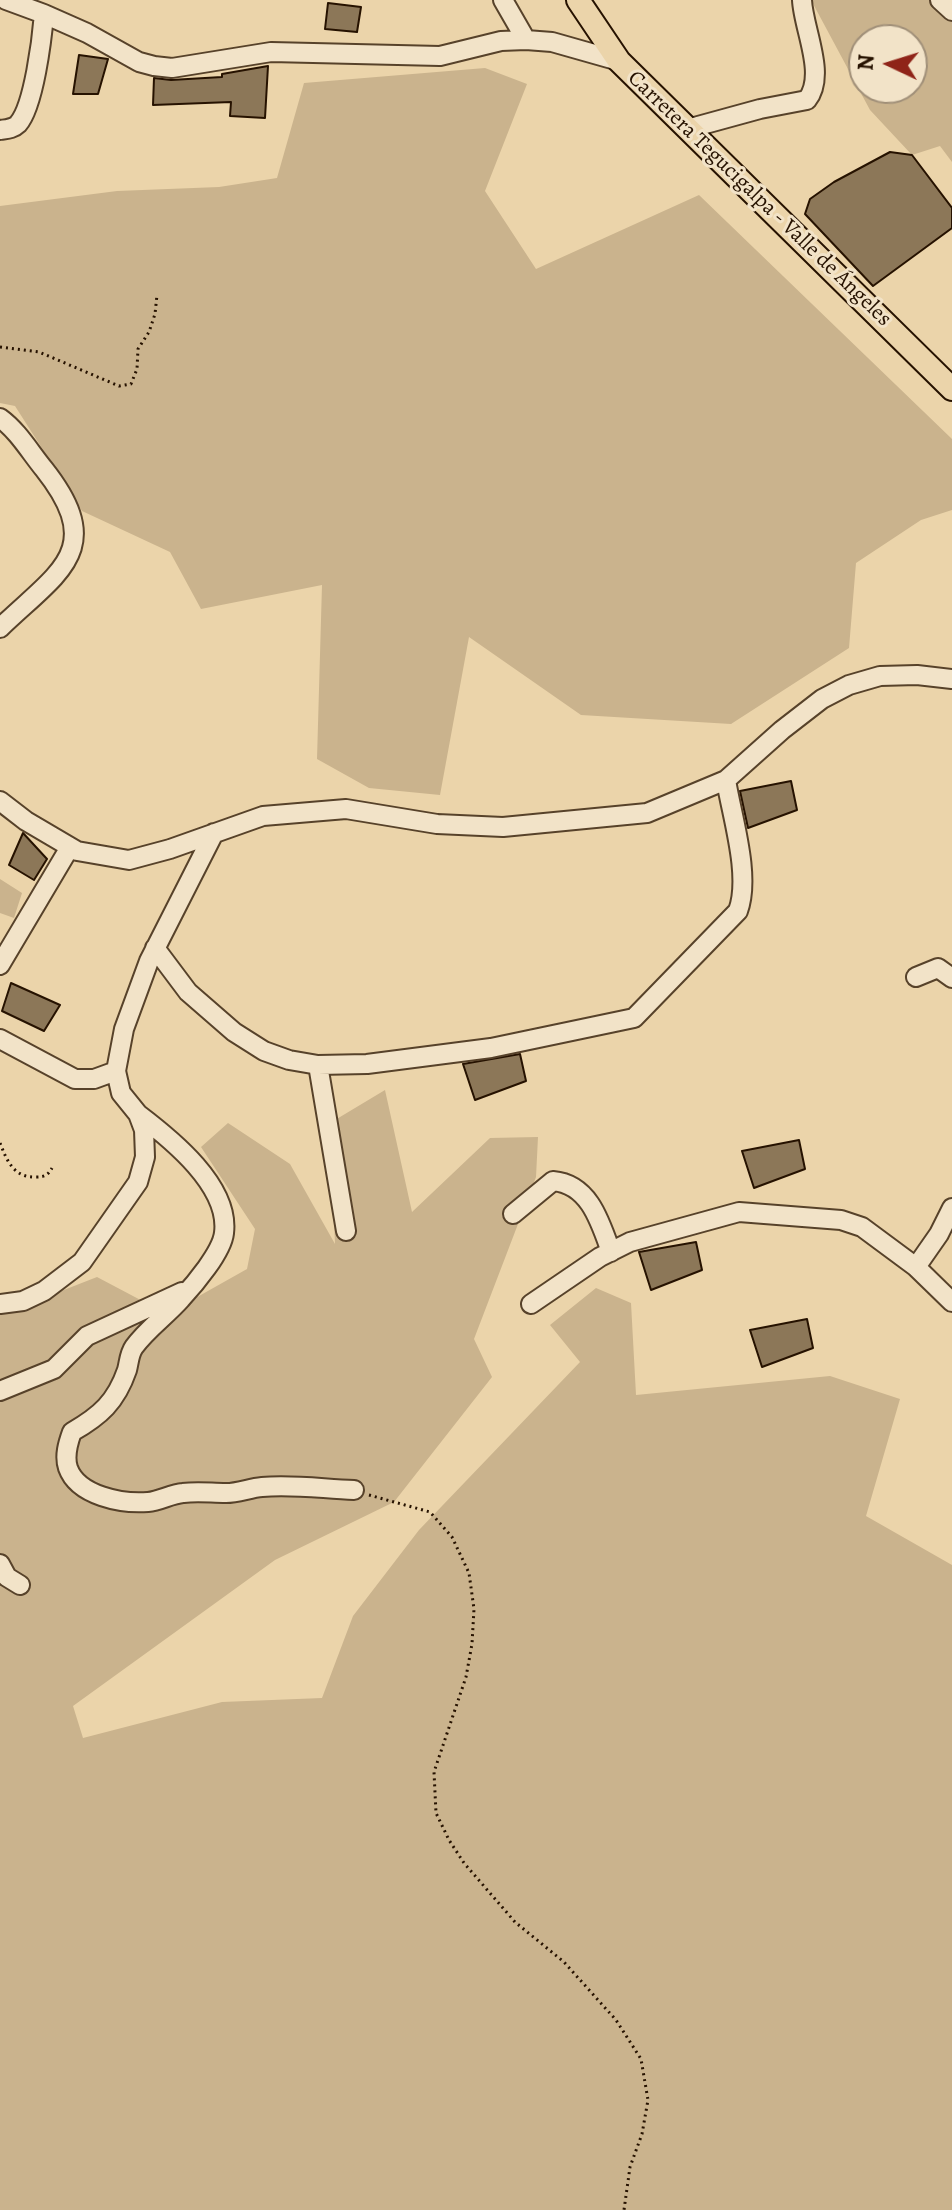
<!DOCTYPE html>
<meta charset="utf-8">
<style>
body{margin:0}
#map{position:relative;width:952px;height:2210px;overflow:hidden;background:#ebd4aa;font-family:Alegreya,serif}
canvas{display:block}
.north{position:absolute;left:848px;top:24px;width:80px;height:80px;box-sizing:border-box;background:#f2e3c8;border:2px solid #a08f78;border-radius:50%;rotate:274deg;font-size:22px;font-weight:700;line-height:32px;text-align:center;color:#261200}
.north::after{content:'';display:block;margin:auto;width:28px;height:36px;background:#8f2418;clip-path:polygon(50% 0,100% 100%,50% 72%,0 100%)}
</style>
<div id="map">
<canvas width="952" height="2210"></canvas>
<div class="north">N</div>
</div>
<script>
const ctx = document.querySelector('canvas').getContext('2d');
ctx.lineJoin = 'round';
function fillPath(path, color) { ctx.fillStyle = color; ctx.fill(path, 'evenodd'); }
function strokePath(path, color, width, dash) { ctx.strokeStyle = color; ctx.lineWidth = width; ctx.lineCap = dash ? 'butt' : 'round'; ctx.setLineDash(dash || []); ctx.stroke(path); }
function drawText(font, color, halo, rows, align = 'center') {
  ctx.font = font + ' Alegreya,serif'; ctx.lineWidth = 6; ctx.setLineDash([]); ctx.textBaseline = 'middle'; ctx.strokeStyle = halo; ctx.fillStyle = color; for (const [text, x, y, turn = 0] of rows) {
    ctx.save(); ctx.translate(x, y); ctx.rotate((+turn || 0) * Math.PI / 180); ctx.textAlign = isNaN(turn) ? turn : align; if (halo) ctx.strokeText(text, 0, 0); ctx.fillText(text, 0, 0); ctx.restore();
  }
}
fillPath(new Path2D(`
 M 811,0 L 941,0 L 952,9 L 952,162 L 940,146 L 912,155 L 870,110 ZM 864,40 L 912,40 L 912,88 L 864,88 Z
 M 485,68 L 527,84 L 485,191 L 536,269 L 699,195 L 952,439 L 952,510 L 921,520 L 856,563 L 849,648 L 731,724 L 581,715 L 469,637 L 440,795 L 369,788 L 317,759 L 322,585 L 201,609 L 170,552 L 82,511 L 15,406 L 0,403 L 0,206 L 117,191 L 219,187 L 277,178 L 304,83 Z
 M 0,879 L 22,893 L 14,918 L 0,913 Z
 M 385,1090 L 412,1212 L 490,1138 L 538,1137 L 536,1177 L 474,1339 L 492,1377 L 394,1502 L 275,1560 L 73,1706 L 83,1738 L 222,1702 L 322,1698 L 353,1616 L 419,1530 L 580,1362 L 550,1325 L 596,1288 L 631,1303 L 636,1395 L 830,1376 L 900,1399 L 866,1516 L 952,1565 L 952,2210 L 0,2210 L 0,1315 L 97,1277 L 167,1314 L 247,1269 L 255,1229 L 201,1147 L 228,1123 L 290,1164 L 335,1244 L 330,1123 Z`), '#cab38d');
const building = new Path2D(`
 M 328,3 L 361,7 L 357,32 L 325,29 Z
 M 79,55 L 108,59 L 98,94 L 73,94 Z
 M 268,66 L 265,118 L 230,116 L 231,102 L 153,105 L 154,78 L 171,80 L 222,77 L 222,74 Z
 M 890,152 L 912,155 L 952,208 L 952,228 L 873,286 L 805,214 L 810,199 L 834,182 Z
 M 791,781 L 797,810 L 748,828 L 740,791 Z
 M 23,833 L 47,859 L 34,880 L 9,865 Z
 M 11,983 L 60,1005 L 44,1031 L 2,1011 Z
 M 520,1054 L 526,1081 L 475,1100 L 463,1064 Z
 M 799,1140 L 805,1169 L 754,1188 L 742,1151 Z
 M 696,1242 L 702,1270 L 651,1290 L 639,1252 Z
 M 807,1319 L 813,1348 L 762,1367 L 750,1330 Z`);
fillPath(building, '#8c7758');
strokePath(building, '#261200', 2);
const minor = new Path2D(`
 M 6,0 L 44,14 L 87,33 L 139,62 L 154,66 L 172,68 L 271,52 L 440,56 L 501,41 L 526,40 L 552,42 L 619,61
 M 503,0 L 526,40
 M 940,0 L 952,11
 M 687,129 L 760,109 L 807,100 C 827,75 803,28 802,0
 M 0,130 C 6,129 13,129 18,124 C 34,106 42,38 44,14
 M 0,418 C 18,431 30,452 44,469 C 108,550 58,572 0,628
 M 0,801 L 26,821 L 77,851 L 129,860 L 170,849 L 263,816 L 346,809 L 437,824 L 503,827 L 647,813 L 726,780 L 782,730 L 822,699 L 849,685 L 880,676 L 917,675 L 952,679
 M 155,948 L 188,992 L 234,1032 L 264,1051 L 289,1060 L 318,1065 L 367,1064 L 491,1048 L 634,1018 L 738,911 C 751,876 732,817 726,780
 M 0,965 L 70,847
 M 916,977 L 938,968 L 952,978
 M 0,1039 L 75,1079 L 94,1079 L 116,1071
 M 318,1065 L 346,1231
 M 138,1114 C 171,1139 230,1186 224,1233 C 222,1252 194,1285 181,1299 C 166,1316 147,1329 134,1347 C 129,1354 129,1363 127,1370 C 116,1402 100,1416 72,1432 C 68,1443 64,1456 68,1468 C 78,1496 122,1504 148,1502 C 160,1501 171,1494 183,1493 C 198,1491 211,1493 226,1493 C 238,1493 250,1488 262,1487 C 292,1484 324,1489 354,1490
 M 513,1214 L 553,1181 C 589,1184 600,1221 611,1252
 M 916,1267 L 939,1234 L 952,1208
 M 0,1304 L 23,1301 L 44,1291 L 82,1262 L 138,1182 L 145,1157 L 144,1130 L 138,1114 L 121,1093 L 116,1071 L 124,1029 L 149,961 L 214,833
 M 531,1304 L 600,1257 L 630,1242 L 739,1212 L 841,1220 L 862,1227 L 916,1267 L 952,1302
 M 0,1391 L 54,1369 L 87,1336 L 182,1292
 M 0,1564 L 7,1577 L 20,1585`);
const major = new Path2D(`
 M 578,0 L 619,61 L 952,389`);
strokePath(minor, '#57422a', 22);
strokePath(major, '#261200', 26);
strokePath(new Path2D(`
 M 0,347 L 39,352 L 119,386 L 131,384 L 137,369 L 138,349 L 149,332 L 155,314 L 157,295
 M 0,1143 C 7,1161 14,1178 36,1177 C 45,1177 48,1175 52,1168
 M 369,1495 L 430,1512 L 452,1537 L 469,1573 L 474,1609 L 472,1644 L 466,1677 L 434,1772 L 436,1813 L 449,1840 L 464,1863 L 515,1922 L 564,1962 L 616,2020 L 641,2059 L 648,2100 L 642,2134 L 630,2167 L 624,2210`), '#261200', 3, [2, 4]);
strokePath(minor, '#f2e3c8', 18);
strokePath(major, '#ebd4aa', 22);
drawText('22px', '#261200', '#f2e3c8', [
 ["Carretera Tegucigalpa - Valle de Ángeles",759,199,44]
]);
</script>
